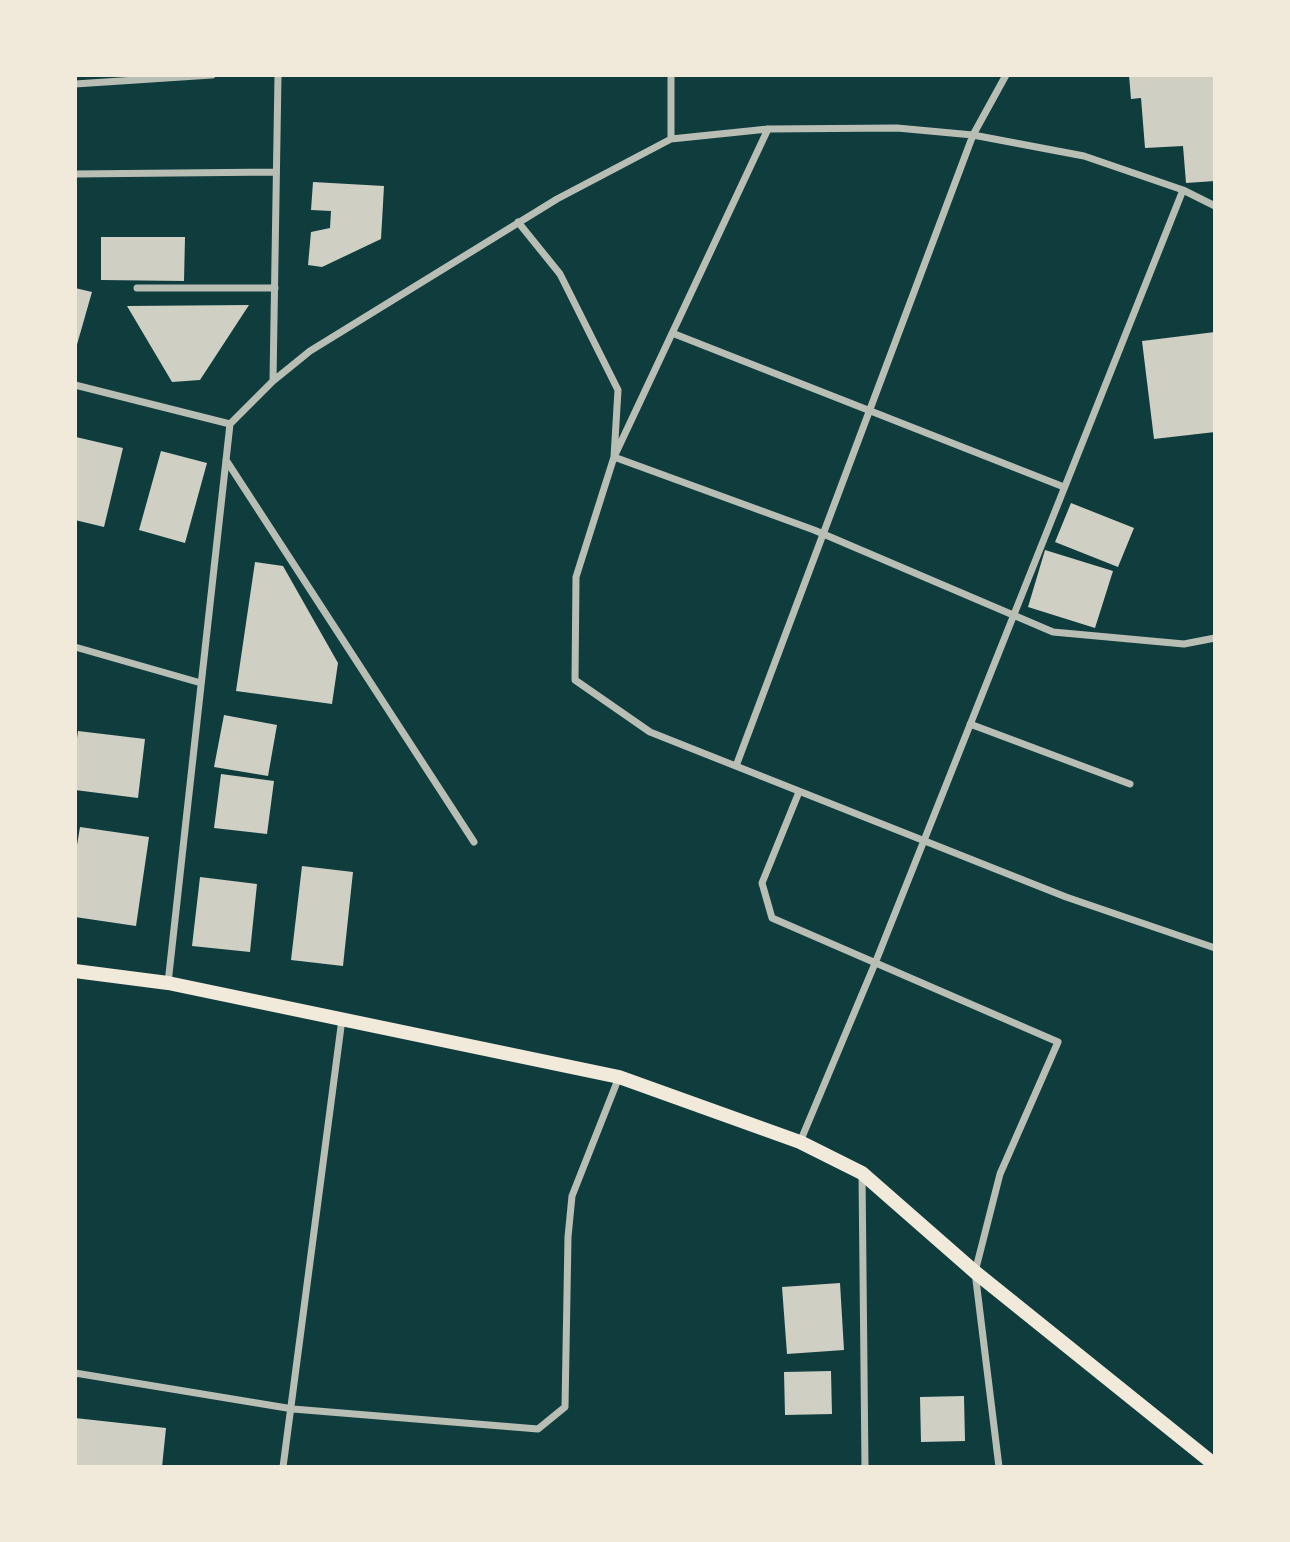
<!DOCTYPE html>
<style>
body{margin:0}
#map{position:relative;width:1290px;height:1542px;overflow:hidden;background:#0f3d3e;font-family:"Nunito Sans",sans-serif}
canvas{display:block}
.frame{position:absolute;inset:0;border:77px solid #f1e9da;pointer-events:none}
</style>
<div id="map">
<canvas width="1290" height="1542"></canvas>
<div class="frame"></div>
</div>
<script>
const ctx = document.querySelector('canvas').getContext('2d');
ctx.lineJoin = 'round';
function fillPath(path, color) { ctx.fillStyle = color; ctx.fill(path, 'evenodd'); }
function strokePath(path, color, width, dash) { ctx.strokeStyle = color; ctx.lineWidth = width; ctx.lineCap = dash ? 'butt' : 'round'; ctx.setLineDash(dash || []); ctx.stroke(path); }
fillPath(new Path2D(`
 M 1129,75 L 1215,75 L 1215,181 L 1186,183 L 1183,146 L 1145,148 L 1141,98 L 1131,99 Z
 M 313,182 L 384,186 L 381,239 L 322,267 L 308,265 L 311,232 L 330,228 L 331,211 L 311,210 Z
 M 101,237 L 185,237 L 184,281 L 101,280 Z
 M 75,288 L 92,292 L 76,348 L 75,347 Z
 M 249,305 L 200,380 L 172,382 L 127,306 Z
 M 1215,332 L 1215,432 L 1154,439 L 1142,341 Z
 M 76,437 L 123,448 L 104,527 L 75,520 Z
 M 161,451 L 207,463 L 185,543 L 139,530 Z
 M 1071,503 L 1134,528 L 1118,567 L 1055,542 Z
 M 1045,550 L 1113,571 L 1095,628 L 1028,607 Z
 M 255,562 L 283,566 L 338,663 L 332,704 L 236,691 Z
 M 224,715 L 277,725 L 268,776 L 214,767 Z
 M 78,731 L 145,739 L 138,798 L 75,790 L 75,753 Z
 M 221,774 L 274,781 L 267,834 L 214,828 Z
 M 80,827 L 149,837 L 136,926 L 75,917 L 75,857 Z
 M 302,866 L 353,872 L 343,966 L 291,960 Z
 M 200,877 L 257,884 L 250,952 L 192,946 Z
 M 840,1283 L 844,1350 L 787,1354 L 782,1287 Z
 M 831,1371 L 832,1414 L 785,1415 L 784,1372 Z
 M 964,1396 L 965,1441 L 921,1442 L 920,1397 Z
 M 75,1418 L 166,1428 L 162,1467 L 75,1467 Z`), '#cfcfc3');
strokePath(new Path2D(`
 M 75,84 L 212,75
 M 768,129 L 614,457 L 576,577 L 575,680 L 650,732 L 1066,897 L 1215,948
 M 671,139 L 671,75
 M 75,174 L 276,172
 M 518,222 L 560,274 L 618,390 L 614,457 L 814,530 L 1053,632 L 1184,644 L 1215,638
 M 137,288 L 275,288
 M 672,333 L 1064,487
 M 273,381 L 278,75
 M 75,385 L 230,424
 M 226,460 L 474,842
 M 75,647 L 201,683
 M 970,724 L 1130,784
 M 736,766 L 973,135 L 1006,75
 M 799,792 L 762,883 L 772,918 L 1058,1042 L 1000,1174 L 975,1272 L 999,1467
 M 168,983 L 230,424 L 273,381 L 310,351 L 557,199 L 671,139 L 768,129 L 897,128 L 973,135 L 1084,156 L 1183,190 L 1215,206
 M 800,1142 L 876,961 L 1183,190
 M 862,1173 L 865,1467
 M 75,1373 L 293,1409 L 538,1429 L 565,1407 L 568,1237 L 572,1196 L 619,1077
 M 283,1467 L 342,1019`), '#b8beb3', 7);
strokePath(new Path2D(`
 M 75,971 L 168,983 L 619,1077 L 800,1142 L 862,1173 L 975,1272 L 1215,1465`), '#f1e9da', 14);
</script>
